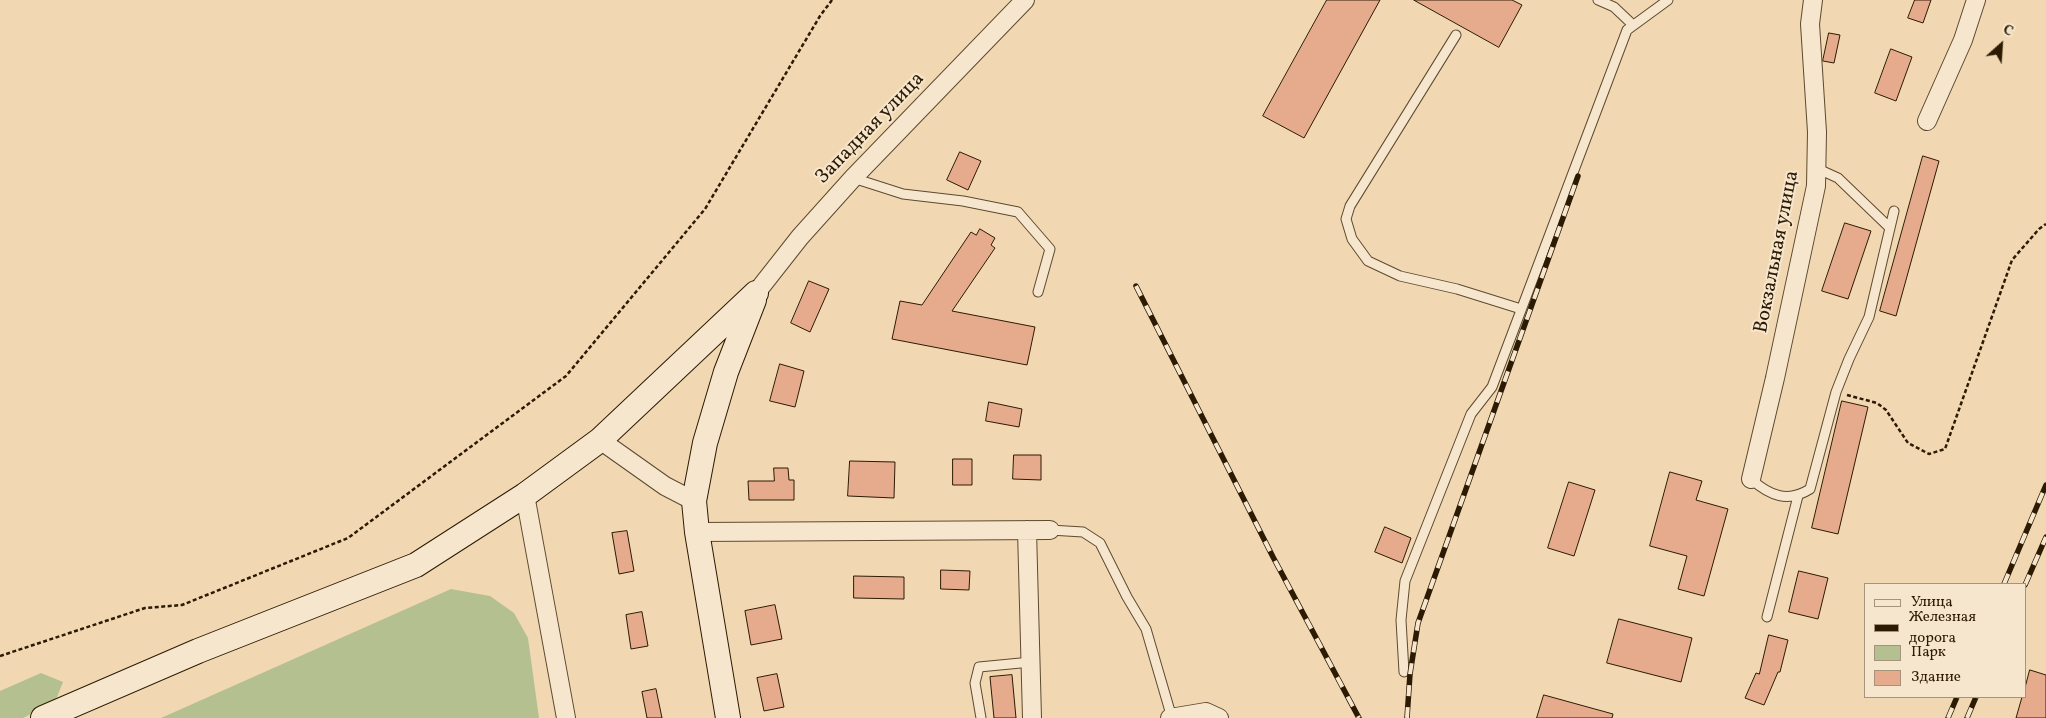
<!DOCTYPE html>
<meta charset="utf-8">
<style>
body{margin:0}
#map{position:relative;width:2046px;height:718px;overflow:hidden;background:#f1d8b2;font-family:Vollkorn,serif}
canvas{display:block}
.legend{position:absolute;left:1864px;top:583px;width:162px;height:115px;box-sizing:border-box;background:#f6e6cd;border:1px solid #a5947c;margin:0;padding:6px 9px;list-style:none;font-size:15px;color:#2c1a03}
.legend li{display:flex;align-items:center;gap:10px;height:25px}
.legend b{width:25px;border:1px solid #a5947c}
.north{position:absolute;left:1976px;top:20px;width:50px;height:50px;-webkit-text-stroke:4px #f6e6cd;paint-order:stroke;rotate:26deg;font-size:14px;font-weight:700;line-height:20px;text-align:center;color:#2c1a03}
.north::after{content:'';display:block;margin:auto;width:18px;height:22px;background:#2c1a03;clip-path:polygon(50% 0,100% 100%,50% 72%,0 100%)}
</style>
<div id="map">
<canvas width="2046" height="718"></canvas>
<ul class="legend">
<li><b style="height:6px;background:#f6e6cd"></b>Улица</li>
<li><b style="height:6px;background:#2c1a03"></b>Железная дорога</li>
<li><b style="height:14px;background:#b4c090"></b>Парк</li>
<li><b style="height:14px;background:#e6aa8d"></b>Здание</li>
</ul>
<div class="north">С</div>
</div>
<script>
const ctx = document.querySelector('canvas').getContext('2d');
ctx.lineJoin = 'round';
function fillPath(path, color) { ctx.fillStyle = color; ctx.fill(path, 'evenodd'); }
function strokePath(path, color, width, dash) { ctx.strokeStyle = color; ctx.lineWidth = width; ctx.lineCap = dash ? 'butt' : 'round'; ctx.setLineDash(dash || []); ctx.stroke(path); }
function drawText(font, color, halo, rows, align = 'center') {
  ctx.font = font + ' Vollkorn,serif'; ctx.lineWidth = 4; ctx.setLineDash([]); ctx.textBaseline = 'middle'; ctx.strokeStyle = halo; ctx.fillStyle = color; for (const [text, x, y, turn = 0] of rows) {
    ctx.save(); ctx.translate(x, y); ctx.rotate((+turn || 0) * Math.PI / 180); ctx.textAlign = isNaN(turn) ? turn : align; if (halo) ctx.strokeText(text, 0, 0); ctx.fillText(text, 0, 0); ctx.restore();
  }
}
fillPath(new Path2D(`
 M 451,589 L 490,596 L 514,613 L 528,638 L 539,718 L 161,718 Z
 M 41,673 L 63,682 L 55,702 L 23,718 L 0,718 L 0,691 Z`), '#b4c090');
const building = new Path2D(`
 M 1327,0 L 1380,0 L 1304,138 L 1263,116 Z
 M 1414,0 L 1512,0 L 1522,5 L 1499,47 Z
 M 1915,0 L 1931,0 L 1923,23 L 1908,18 Z
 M 1829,33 L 1840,35 L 1834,63 L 1823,61 Z
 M 1891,49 L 1912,57 L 1896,101 L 1875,93 Z
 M 960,152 L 981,161 L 968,190 L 947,180 Z
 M 1923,156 L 1939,161 L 1896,316 L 1880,311 Z
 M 1845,223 L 1871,231 L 1848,299 L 1822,291 Z
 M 980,229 L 995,238 L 991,245 L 995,248 L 952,311 L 1035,327 L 1027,365 L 892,339 L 900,301 L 922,305 L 971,232 L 976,235 Z
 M 809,281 L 829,289 L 810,332 L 791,323 Z
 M 780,364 L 804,371 L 795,407 L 770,401 Z
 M 1842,401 L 1868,407 L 1838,534 L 1812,528 Z
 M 989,402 L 1022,409 L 1019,427 L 986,421 Z
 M 1014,455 L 1041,455 L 1041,480 L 1013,479 Z
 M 953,459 L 972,459 L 972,485 L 953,485 Z
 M 850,461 L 895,462 L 894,498 L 848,496 Z
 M 774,468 L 788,468 L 789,480 L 794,480 L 794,500 L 749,500 L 748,481 L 774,481 Z
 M 1670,472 L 1702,481 L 1696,500 L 1728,509 L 1704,596 L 1678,589 L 1687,556 L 1650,546 Z
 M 1569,482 L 1595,490 L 1574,556 L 1548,548 Z
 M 1385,527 L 1411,538 L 1402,563 L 1375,552 Z
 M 627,531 L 634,571 L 619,574 L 612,533 Z
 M 941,570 L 970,571 L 969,590 L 941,589 Z
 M 1799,571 L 1828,578 L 1818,619 L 1789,612 Z
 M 854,576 L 904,577 L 904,599 L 854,598 Z
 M 775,605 L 782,639 L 751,645 L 745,611 Z
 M 642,612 L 648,646 L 631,649 L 626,615 Z
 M 1619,619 L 1692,638 L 1681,682 L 1607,663 Z
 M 1769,635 L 1788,640 L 1780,672 L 1778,672 L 1764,705 L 1745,698 L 1756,673 L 1759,674 Z
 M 2030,670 L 2046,675 L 2046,718 L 2016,718 L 2022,697 L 2025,697 L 2025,688 Z
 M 777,674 L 784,707 L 764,711 L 757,678 Z
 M 1012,675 L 1016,718 L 994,718 L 990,677 Z
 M 656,689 L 662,718 L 647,718 L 642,692 Z
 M 1544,695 L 1613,714 L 1612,718 L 1537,718 Z`);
fillPath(building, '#e6aa8d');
strokePath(building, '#2c1a03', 1);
const lane = new Path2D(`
 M 1598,0 L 1614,7 L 1633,25
 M 1456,35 L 1350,206 L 1346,219 L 1352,239 L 1368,261 L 1400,276 L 1457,289 L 1521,309
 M 1816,168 L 1838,178 L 1890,228
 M 853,178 L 903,194 L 963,201 L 1018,212 L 1050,249 L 1038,292
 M 1751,479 C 1770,496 1788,503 1810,489 L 1836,392 L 1849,359 L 1869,317 L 1894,211
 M 1050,530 L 1083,532 L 1100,543 L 1127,597 L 1146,629 L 1172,718
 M 1767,617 L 1798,496
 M 1404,672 L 1401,620 L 1405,581 L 1471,414 L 1492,387 L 1627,30 L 1668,0
 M 981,718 L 975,683 L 979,667 L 1031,662`);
const street = new Path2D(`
 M 1927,121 L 1963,40 L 1976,0
 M 756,293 L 800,237 L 853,178 L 1025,0
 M 600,440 L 665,486 L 694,501
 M 1751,479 L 1775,378 L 1816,186 L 1817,132 L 1810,24 L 1813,0
 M 525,495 L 566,718
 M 1027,530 L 1032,718
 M 697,532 L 1050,530
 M 1170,718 L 1206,712 L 1219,718`);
const secondary = new Path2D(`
 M 43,718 L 198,651 L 416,565 L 525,495 L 600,440 L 756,293
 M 728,718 L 697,532 L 694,501 L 705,443 L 726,372 L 754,300`);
strokePath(lane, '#5d4a2f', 11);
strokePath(street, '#5d4a2f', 20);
strokePath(secondary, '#2c1a03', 26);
strokePath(new Path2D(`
 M 1847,395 L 1877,403 L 1886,410 L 1908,443 L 1929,454 L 1945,449 L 2012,260 L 2039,229 L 2046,224
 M 0,656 L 145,608 L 182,605 L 348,538 L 566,376 L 705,209 L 820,16 L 832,0`), '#2c1a03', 2.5, [4, 2.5]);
strokePath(lane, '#f6e6cd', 9);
strokePath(street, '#f6e6cd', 18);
strokePath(secondary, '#f6e6cd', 24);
const rail = new Path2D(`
 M 1136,286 L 1273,557 L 1359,718
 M 2004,584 L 2046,485
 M 2025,585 L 2046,537
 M 1407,718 L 1410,674 L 1418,623 L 1578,176
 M 1948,718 L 1957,697
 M 1967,718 L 1976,697`);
strokePath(rail, '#2c1a03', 5.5);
strokePath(rail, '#f6e6cd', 4, [11]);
drawText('20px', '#2c1a03', '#f6e6cd', [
 ["Западная улица",871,129,-46],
 ["Вокзальная улица",1778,252,-79]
]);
</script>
